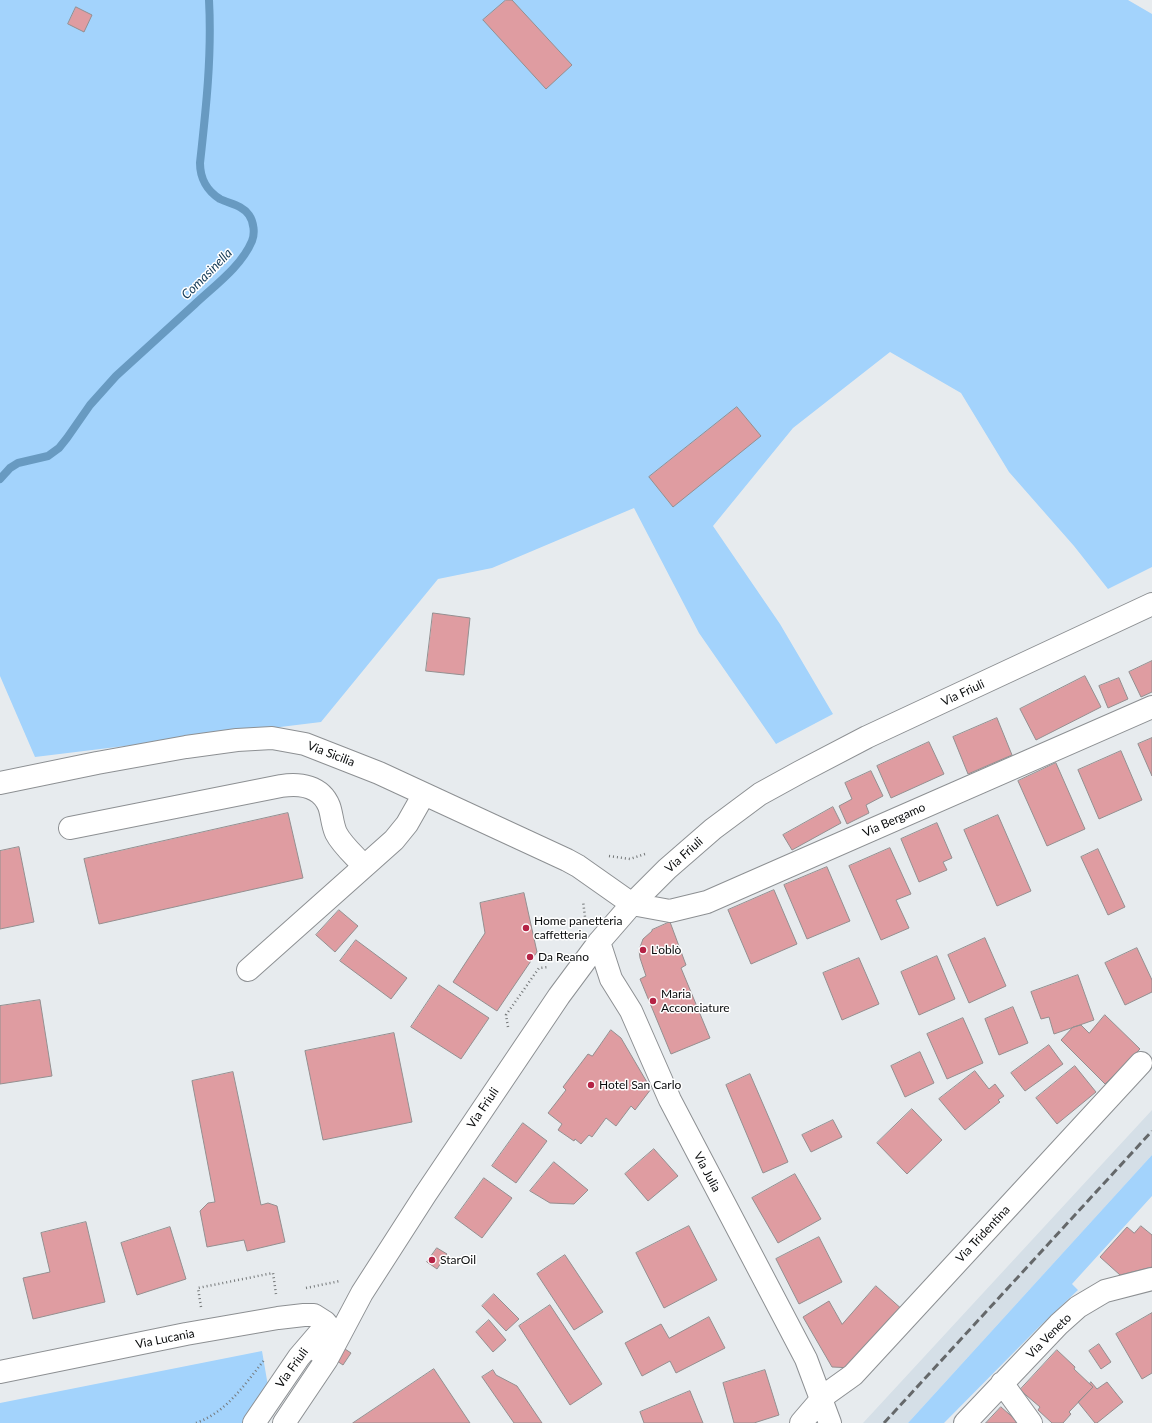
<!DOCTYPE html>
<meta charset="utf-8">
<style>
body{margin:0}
canvas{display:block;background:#e7ebee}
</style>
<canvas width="1152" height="1423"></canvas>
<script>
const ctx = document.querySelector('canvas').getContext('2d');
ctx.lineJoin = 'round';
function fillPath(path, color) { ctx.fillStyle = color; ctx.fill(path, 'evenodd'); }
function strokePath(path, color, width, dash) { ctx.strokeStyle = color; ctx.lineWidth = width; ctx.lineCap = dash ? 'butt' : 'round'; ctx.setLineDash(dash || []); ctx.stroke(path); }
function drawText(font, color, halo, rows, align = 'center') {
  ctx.font = font + ' Lato,sans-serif'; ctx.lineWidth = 3; ctx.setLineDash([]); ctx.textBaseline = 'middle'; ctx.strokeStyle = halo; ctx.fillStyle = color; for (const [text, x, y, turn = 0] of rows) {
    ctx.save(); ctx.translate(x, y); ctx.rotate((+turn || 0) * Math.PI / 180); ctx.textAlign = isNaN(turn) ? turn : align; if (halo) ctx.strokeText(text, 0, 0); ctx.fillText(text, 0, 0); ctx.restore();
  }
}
fillPath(new Path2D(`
 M 1152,1110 L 1152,1155 L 908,1423 L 863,1423 Z`), '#d5dfe7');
fillPath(new Path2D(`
 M 0,0 L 1128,0 L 1152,14 L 1152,567 L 1108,589 L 1074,546 L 1009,472 L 961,393 L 890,352 L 793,428 L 713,526 L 780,624 L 833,714 L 776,744 L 699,633 L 634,508 L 492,568 L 438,579 L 321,722 L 35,757 L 0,676 Z
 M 1152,1155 L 1152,1196 L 1072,1284 L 1078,1290 L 1038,1328 L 944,1423 L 908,1423 Z
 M 262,1351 L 268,1386 L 243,1423 L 0,1423 L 0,1403 Z`), '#a3d3fc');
strokePath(new Path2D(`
 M 0,479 L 10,468 L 18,463 L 48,456 L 59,448 L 67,438 L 90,405 L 116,376 C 142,352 169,328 195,304 C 214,286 241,267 252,241 C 255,234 254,222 249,215 C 242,205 230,204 220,199 C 207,191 200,178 200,163 C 206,109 212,55 209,0`), '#689ac1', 8);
const building = new Path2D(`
 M 506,0 L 512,0 L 572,65 L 546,89 L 483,20 Z
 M 76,7 L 92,15 L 84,32 L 68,24 Z
 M 737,407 L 761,436 L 673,507 L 649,477 Z
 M 433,613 L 470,618 L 464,675 L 426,671 Z
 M 1152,661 L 1152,692 L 1141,697 L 1129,672 Z
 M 1085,676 L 1101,707 L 1036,740 L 1020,709 Z
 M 1119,678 L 1128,699 L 1108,708 L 1099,686 Z
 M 997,718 L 1012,755 L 968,774 L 953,737 Z
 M 1152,738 L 1152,776 L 1138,744 Z
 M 929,742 L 944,774 L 891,798 L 877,766 Z
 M 1121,751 L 1142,800 L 1099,819 L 1078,770 Z
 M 1056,763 L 1085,829 L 1047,846 L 1018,781 Z
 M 871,771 L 883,796 L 866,805 L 869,813 L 847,824 L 839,806 L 852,799 L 845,783 Z
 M 833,807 L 841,823 L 792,850 L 783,835 Z
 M 288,813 L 303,878 L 99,924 L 84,859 Z
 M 998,815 L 1031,891 L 997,906 L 964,830 Z
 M 937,823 L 952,858 L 943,862 L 947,870 L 919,882 L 901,839 Z
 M 19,847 L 34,922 L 0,929 L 0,851 Z
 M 890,848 L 911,894 L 896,900 L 909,928 L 881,940 L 849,866 Z
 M 1098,849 L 1125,907 L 1108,915 L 1081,857 Z
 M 827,867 L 850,921 L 807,939 L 784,885 Z
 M 774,890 L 797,944 L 751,964 L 728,910 Z
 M 524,893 L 537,952 L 497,1011 L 453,982 L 485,933 L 480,903 Z
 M 339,910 L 358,926 L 335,952 L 316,935 Z
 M 670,922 L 686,965 L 681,968 L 710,1038 L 671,1054 L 640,979 L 646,976 L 640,958 L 639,950 L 643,939 L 652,931 L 652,930 Z
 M 985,938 L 1006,986 L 969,1003 L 948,955 Z
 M 356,940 L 407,978 L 391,999 L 340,961 Z
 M 1137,948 L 1152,980 L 1152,992 L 1125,1005 L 1105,963 Z
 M 937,956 L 955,999 L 919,1015 L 901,972 Z
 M 859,958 L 879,1004 L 842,1020 L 823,973 Z
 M 1078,975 L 1094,1020 L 1054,1034 L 1049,1017 L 1041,1019 L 1031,992 Z
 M 439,985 L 489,1018 L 461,1059 L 411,1027 Z
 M 40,1000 L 52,1076 L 0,1084 L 0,1006 Z
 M 1013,1007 L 1028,1043 L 999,1055 L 985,1019 Z
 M 1105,1015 L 1140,1049 L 1105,1084 L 1061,1040 L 1073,1027 L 1081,1025 L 1089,1033 Z
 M 963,1018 L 983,1063 L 947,1079 L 927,1034 Z
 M 611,1030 L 621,1038 L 651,1089 L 635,1110 L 631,1106 L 616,1126 L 606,1118 L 592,1137 L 589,1135 L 581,1144 L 575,1139 L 574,1141 L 558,1130 L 562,1124 L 548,1113 L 566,1090 L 563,1087 L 588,1054 L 592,1056 Z
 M 394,1033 L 412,1122 L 323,1140 L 305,1051 Z
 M 1049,1045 L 1063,1064 L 1025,1091 L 1011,1073 Z
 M 920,1052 L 934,1083 L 905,1097 L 891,1066 Z
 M 1075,1066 L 1096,1092 L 1057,1124 L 1036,1098 Z
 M 975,1071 L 989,1089 L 995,1084 L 1004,1096 L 998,1100 L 1000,1102 L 965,1130 L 939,1099 Z
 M 233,1072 L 261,1205 L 268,1203 L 277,1206 L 285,1242 L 247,1251 L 244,1240 L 207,1247 L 200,1211 L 208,1203 L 215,1202 L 192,1081 Z
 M 750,1074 L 788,1162 L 763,1173 L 726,1085 Z
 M 912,1109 L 942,1140 L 907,1174 L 877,1143 Z
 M 833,1120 L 842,1137 L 811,1152 L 802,1135 Z
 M 523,1123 L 547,1141 L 516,1183 L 492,1166 Z
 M 654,1149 L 678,1176 L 648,1201 L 625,1174 Z
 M 554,1162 L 588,1190 L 574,1204 L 550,1203 L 530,1191 Z
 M 795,1174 L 821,1219 L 778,1243 L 752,1198 Z
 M 484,1178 L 512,1198 L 482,1238 L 455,1218 Z
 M 86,1222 L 105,1302 L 33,1319 L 23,1278 L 50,1272 L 41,1233 Z
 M 689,1226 L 717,1280 L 664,1308 L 636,1253 Z
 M 1141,1226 L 1152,1235 L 1152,1267 L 1120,1275 L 1100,1257 L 1127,1227 L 1134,1233 Z
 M 170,1227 L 186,1279 L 137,1295 L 121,1243 Z
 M 819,1237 L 842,1282 L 799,1304 L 776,1259 Z
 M 437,1248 L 447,1254 L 437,1269 L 427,1262 Z
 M 565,1255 L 603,1312 L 574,1330 L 537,1274 Z
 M 876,1286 L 904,1311 L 854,1368 L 832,1367 L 803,1317 L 829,1301 L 842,1324 Z
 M 494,1294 L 519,1319 L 506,1331 L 482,1306 Z
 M 550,1305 L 602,1384 L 570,1405 L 519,1326 Z
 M 1152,1313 L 1152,1373 L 1142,1379 L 1116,1334 Z
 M 709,1317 L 725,1348 L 676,1373 L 670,1361 L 642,1376 L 625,1343 L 661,1324 L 669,1338 Z
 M 489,1320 L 506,1340 L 493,1352 L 476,1332 Z
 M 1099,1344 L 1111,1362 L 1101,1369 L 1089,1351 Z
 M 345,1349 L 351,1353 L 343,1365 L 337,1361 Z
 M 1057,1350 L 1075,1367 L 1074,1369 L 1093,1387 L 1069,1412 L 1071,1414 L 1063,1423 L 1052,1423 L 1038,1410 L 1040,1407 L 1020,1390 Z
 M 434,1369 L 470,1423 L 353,1423 Z
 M 493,1370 L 496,1375 L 517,1386 L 542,1423 L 514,1423 L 482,1377 Z
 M 765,1370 L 779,1415 L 754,1423 L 734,1423 L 723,1383 Z
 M 1091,1382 L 1097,1389 L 1107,1382 L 1123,1402 L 1097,1423 L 1095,1423 L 1078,1402 L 1093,1387 L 1090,1384 Z
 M 690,1391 L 703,1423 L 644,1423 L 640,1412 Z
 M 1001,1407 L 1017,1421 L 1016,1423 L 986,1423 Z`);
fillPath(building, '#df9ca1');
strokePath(building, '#948f90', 1);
const minor = new Path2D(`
 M 0,783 L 97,763 L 186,747 L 237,740 L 272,738 L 305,744 L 379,773 L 567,860 L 578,866 L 632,904 L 670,911 L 707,902 L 1152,707
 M 70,828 L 281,786 C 300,783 321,786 329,806 C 332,814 332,824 336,833 C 342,845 355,856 364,866
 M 599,942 L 611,979 L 631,1011 L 670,1100 L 806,1359 L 830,1423
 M 248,970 L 394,840 L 407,824 L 424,794
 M 0,1372 L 186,1334 L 278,1318 L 304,1315 L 314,1315 L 325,1322 L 330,1328 L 328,1336 L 318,1351
 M 1002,1383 L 1031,1423
 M 254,1423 L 299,1357 L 323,1329
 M 284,1423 L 327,1359 L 362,1293 L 425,1195 L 559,996 L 599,942 L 632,904 L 667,869 L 713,829 L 760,794 L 800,772 L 867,737 L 1152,604
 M 801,1423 L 825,1395 L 853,1375 L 1141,1063
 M 965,1423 L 1059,1324 L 1078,1307 L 1105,1291 L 1152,1279`);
strokePath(minor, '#8d9093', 24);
strokePath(new Path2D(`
 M 609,856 L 630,859 L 645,854
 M 583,920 L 585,917 L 583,901
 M 508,1027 L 506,1015 L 539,968 L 549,967
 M 306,1288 L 340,1281
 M 201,1307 L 198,1288 L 273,1273 L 276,1294
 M 196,1423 C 227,1412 245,1384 265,1359`), '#747778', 2.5, [1, 3]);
strokePath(minor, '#fff', 22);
strokePath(new Path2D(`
 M 884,1423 L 1152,1131`), '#65686a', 3, [8, 4]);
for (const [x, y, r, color] of [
 [526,928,4,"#b52345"],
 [643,950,4,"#b52345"],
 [530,957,4,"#b52345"],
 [653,1001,4,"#b52345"],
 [591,1085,4,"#b52345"],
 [432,1260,4,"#b52345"]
]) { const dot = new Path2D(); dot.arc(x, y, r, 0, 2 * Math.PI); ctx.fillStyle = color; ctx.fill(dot); strokePath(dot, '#fff', 1.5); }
drawText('12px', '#0a0c0d', '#fff', [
 ["Via Friuli",963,693,-25],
 ["Via Sicilia",331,754,21],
 ["Via Bergamo",894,820,-24],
 ["Via Friuli",684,855,-42],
 ["Via Friuli",483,1108,-56],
 ["Via Julia",707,1172,62],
 ["Via Tridentina",983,1234,-47],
 ["Via Veneto",1049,1336,-45],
 ["Via Lucania",165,1339,-11],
 ["Via Friuli",292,1368,-54]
]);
drawText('12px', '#0a0c0d', '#fff', [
 ["Home panetteria",534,921],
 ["caffetteria",534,935],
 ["L'oblò",651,950],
 ["Da Reano",538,957],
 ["Maria",661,994],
 ["Acconciature",661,1008],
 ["Hotel San Carlo",599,1085],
 ["StarOil",440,1260]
], 'left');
drawText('italic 13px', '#153b57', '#fff', [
 ["Comasinella",207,274,-45]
]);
</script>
